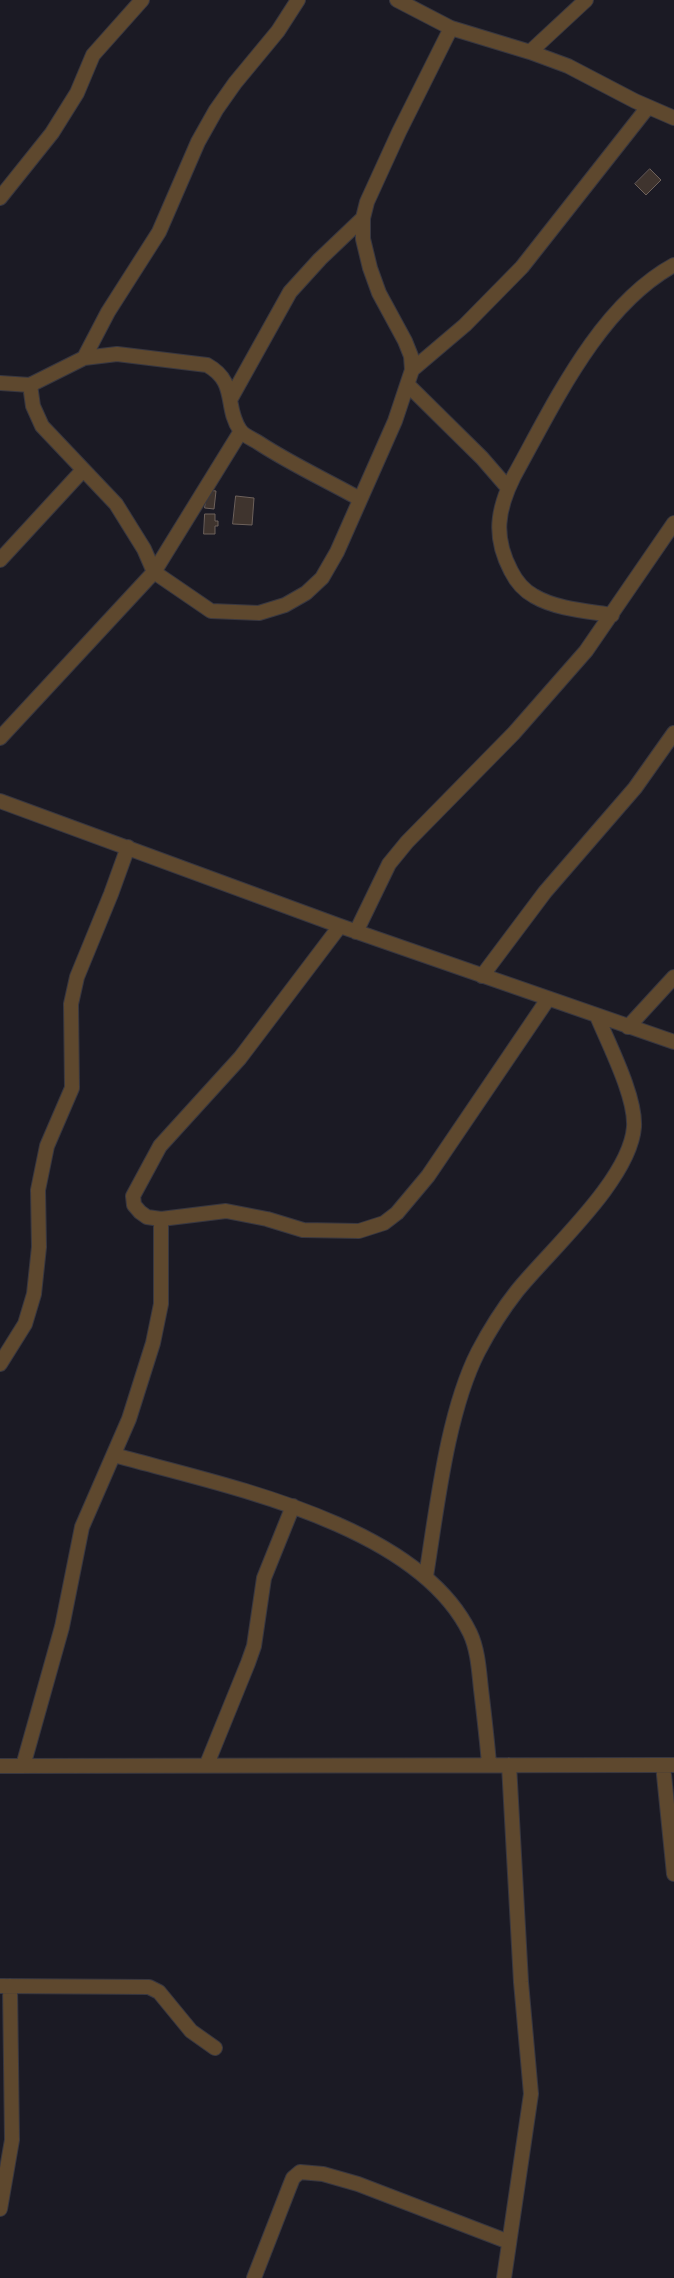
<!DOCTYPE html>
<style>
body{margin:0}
canvas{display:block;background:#1b1a24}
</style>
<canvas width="674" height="2278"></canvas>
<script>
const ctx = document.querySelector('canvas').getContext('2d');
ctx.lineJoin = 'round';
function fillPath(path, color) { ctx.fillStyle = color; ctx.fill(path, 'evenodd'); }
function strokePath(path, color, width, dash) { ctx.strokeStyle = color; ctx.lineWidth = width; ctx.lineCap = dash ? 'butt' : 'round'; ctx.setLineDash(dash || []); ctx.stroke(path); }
const building = new Path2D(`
 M 650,169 L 661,180 L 646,195 L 635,184 Z
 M 207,490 L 216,491 L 214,509 L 205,508 Z
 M 236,496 L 254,498 L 252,525 L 233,524 Z
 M 205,514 L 215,514 L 215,521 L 218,521 L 218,526 L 215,526 L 215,534 L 204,534 Z`);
fillPath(building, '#3f342e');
strokePath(building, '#6d615b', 1);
const minor = new Path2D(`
 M 397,0 L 451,28 L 530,52 L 568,66 L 635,101 L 674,118
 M 530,52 L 586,0
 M 0,198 L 52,133 L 77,93 L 93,55 L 142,0
 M 84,358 L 108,312 L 159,232 L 198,142 L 216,110 L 235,83 L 278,31 L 298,0
 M 412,370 L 465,325 L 522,267 L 648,107
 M 0,383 L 30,385 L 84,358 L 117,354 L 207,365 C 238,382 224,407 240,430 C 244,436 253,439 259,443 C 291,464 326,480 360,499
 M 30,385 L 33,406 L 42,426 L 116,504 L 144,549 L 154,572 L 211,611 L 259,613 L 285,605 L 306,593 L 322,578 L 337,552 L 395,421 L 412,370 L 411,356 L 405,341 L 379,293 L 370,268 L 363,239 L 363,218 L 367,202 L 399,132 L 451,28
 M 408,385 L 482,458 L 508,488
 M 231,398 L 290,292 L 320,259 L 363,218
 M 0,560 L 83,470
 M 612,615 C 586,611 556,609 534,596 C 523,590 516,581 511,571 C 493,537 497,510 514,476 C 554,404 599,306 674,265
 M 0,738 L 154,572 L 241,431
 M 0,801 L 340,926 L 674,1042
 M 340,926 L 240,1058 L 160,1146 L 133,1196 L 134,1205 L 140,1212 L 147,1217 L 161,1219 L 226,1211 L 267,1219 L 303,1230 L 359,1231 L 384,1223 L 397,1213 L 428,1176 L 548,999
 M 356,932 L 389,864 L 407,842 L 514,733 L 586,651 L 674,523
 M 482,976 L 545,892 L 635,788 L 674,733
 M 628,1027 L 674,977
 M 0,1364 L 25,1324 L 34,1294 L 39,1247 L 38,1190 L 47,1146 L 72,1088 L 71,1004 L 77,977 L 111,894 L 128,847
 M 114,1455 C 222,1485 417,1523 470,1633 C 478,1650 479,1671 481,1689 C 484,1714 487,1739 489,1764
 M 426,1576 C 437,1508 447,1413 478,1352 C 489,1331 502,1310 517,1291 C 549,1251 630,1180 634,1127 C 636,1097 609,1045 597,1016
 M 207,1764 L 248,1663 L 254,1646 L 264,1578 L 293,1506
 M 663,1765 L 674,1874
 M 0,1766 L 674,1765
 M 23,1766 L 62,1627 L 82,1527 L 129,1419 L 153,1343 L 161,1304 L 161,1219
 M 0,1986 L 149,1987 L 159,1992 L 191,2031 L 215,2048
 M 0,2209 L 12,2140 L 10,1986
 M 254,2278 L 289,2188 L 293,2178 L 300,2172 L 323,2174 L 358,2184 L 509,2242
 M 504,2278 L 531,2094 L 521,1982 L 509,1765`);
strokePath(minor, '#383740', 16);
strokePath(minor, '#5e482e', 14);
</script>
